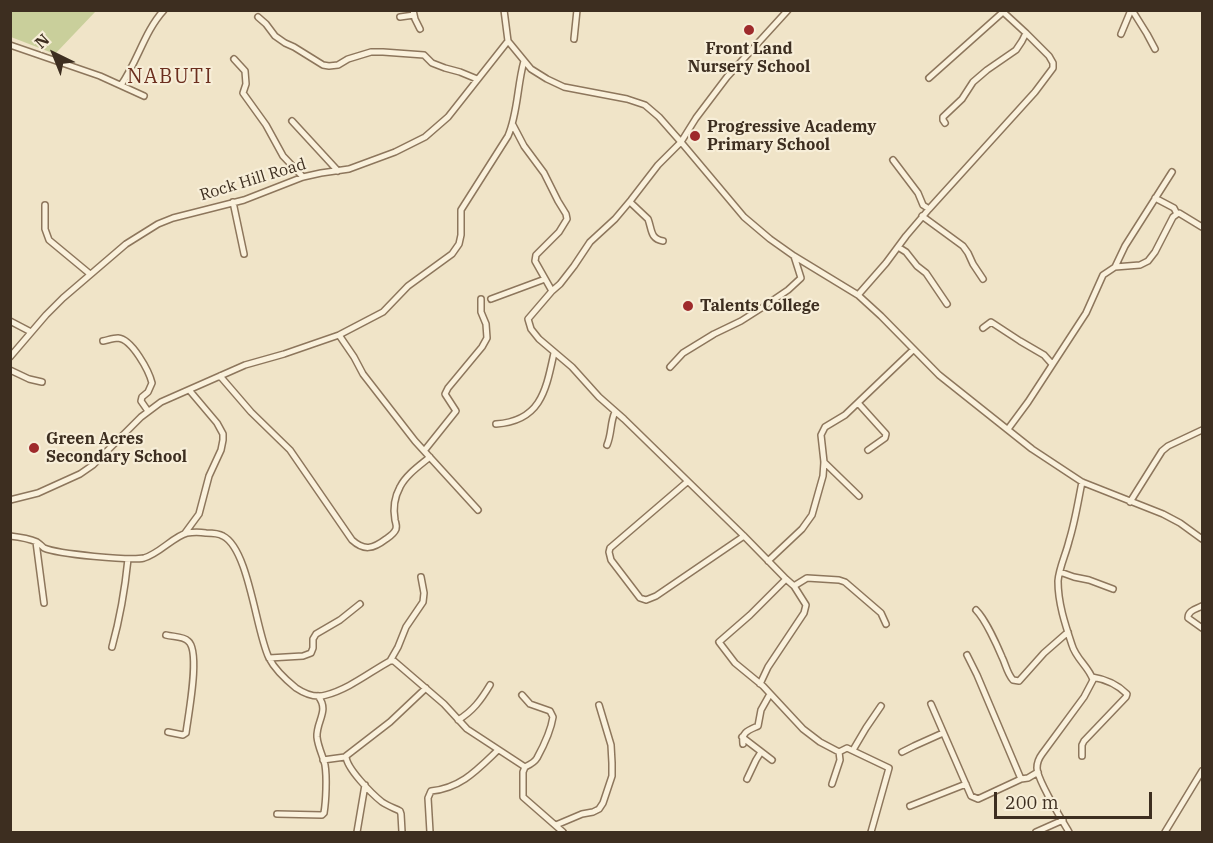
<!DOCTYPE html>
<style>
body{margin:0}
#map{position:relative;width:1213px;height:843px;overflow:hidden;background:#f0e4c8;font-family:"IBM Plex Serif",serif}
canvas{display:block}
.frame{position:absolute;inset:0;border:12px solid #3d2e20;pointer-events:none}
.north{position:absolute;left:24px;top:24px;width:60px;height:60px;-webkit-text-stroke:4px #f7eed8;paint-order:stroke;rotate:317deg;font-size:16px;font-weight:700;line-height:24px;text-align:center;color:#3d2e20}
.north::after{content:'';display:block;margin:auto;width:21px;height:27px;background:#3d2e20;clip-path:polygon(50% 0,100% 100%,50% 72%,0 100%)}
.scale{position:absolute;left:994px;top:792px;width:158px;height:27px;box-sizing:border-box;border:3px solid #3d2e20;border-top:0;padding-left:8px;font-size:18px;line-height:21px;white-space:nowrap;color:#3d2e20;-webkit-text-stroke:4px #f7eed8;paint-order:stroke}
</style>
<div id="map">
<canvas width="1213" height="843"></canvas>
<div class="frame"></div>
<div class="north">N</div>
<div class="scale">200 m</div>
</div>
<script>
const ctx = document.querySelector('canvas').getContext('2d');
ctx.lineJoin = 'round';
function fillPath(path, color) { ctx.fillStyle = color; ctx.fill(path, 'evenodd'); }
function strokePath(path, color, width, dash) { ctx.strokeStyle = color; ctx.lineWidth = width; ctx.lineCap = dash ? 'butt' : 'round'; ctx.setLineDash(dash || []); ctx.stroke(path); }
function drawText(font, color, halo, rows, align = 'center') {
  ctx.font = font + ' "IBM Plex Serif",serif'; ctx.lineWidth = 4.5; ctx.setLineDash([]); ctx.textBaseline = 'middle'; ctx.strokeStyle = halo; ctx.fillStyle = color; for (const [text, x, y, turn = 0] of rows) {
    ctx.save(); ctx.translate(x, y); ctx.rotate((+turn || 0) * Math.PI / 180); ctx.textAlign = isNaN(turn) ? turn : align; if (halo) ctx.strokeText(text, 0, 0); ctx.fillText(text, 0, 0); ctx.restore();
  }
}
fillPath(new Path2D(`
 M 10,11 L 11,10 L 96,11 L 55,54 L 11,37 Z`), '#c9cf9b');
const minor = new Path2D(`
 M 413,10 L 415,19 L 420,29
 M 504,10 L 508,41
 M 1132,10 L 1147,34 L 1155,49
 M 258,17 L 266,24 L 275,36 L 285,43 L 294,47 L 323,65 L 329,66 L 338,65 L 348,59 L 371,52 L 383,52 L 424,55 L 432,63 L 445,68 L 460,72 L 477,79
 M 400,17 L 414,15
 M 1121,34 L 1131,10
 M 574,39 L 577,10
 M 508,41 L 531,69 L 547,79 L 564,87 L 627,99 L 645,105 L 659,117 L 681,142 L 744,217 L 770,239 L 794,256 L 858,295 L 881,316 L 939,375 L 1032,449 L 1082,482 L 1163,514 L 1180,523 L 1202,539
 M 10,45 L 100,76 L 144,96
 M 234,59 L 245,71 L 246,84 L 243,93 L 266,125 L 283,156 L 303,177
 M 929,78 L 1003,12
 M 121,85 C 138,61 144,32 164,10
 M 292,121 L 338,171
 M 945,123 L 943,120 L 943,117 L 962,99 L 973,82 L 987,70 L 1016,50 L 1022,41 L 1026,33 L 1001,10
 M 513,125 L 524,146 L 544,173 L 558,201 L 566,214 L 567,219 L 559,232 L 536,255 L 535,261 L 552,291 L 528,319 L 531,329 L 539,339 L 572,367 L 599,397 L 624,419 L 744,536 L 786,579 L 794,586 L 806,605 L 804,613 L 768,667 L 760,684
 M 1155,198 L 1174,208 L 1177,214 L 1179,213 L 1202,227
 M 233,202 L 244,254
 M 630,202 L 648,219 C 652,229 650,239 663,241
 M 45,205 L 45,229 L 49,240 L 90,274
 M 929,209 L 1035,92 L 1053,68 L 1053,63 L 1049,56 L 1026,33
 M 922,216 L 963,246 L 968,253 L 973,264 L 983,279
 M 898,247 L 906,252 L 917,266 L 926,273 L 947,304
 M 1115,267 L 1125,246 L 1172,172
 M 552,291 L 560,284 L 574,266 L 590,242 L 615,219 L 631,200 L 658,165 L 681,142 L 696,118 L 727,77 L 788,10
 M 858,295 L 886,263 L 906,236 L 929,209 L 923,205 L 918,193 L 893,160
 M 491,299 L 545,279
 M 10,321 L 31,332
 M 983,328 L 991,322 L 1020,341 L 1044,355 L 1052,364
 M 339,335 L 354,357 L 363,374 L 415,441 L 478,510
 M 103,341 C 108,340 113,338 118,338 C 132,339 149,371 152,383 L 148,392 L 142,397 L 141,401 L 148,411
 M 10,357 L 46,315 L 63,298 L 126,244 L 158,224 L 173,218 L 244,200 L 303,177 L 321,173 L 349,169 L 395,152 L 425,137 L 448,117 L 508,41
 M 670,367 L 683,353 L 714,334 L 741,321 L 763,307 L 788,290 L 801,278 L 794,256
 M 10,370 L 29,379 L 42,382
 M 220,376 L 251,412 L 290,450 L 352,540 C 364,551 373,549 386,539 C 389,537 394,534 396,529 C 397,526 396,524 395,520 C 393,509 394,498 400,487 C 406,475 419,466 430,457
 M 858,403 L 886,434 L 885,438 L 868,450
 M 496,424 C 541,421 546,390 554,353
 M 1008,429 L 1028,402 L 1086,313 L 1103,275 L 1115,267 L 1140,265 L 1148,261 L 1155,252 L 1173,217 L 1177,214
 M 607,445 C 612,433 610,423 615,412
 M 424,451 L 456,411 L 445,394 L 448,388 L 482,347 L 487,338 L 486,324 L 481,312 L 481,299
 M 824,462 L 859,496
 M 687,482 L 610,548 L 609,552 L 611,560 L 640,598 L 646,600 L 656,596 L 744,536
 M 10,500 L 38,493 L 80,474 L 93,465 L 141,417 L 161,402 L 245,365 L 284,354 L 339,335 L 383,312 L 408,286 L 452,254 L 459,244 L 461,235 L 461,210 L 508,136 C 518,113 517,86 524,61
 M 1130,502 L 1162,451 L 1168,446 L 1202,430
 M 185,533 L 199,514 L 209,476 L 221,450 L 223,440 L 223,434 L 217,423 L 190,391
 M 10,536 C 19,537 30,539 37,542 C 40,544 42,546 44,548 C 58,554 130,561 144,558 C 159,554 174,536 187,533 C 193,532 200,532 206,533 C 212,533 218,533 223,536 C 249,549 256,632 269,658 C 275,670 285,679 296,688 C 305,694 316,698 326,695 C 349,689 370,672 390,661 L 394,661 L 444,704 L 467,729 L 525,767 L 523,772 L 523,797 L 563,832
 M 36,542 L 44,603
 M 768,561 L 802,529 L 812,515 L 823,476 L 824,462 L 821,435 L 825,427 L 845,415 L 913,350
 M 1060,572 L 1074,577 L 1089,580 L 1113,589
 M 786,579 L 750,615 L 719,642 L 735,663 L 763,686 L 803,729 L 820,742 L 839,752
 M 794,586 L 807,578 L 839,580 L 845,582 L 881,613 L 886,624
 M 1202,606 C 1197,609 1188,610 1188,618 L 1202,628
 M 976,610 C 985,619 997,645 1002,657 C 1006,665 1007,673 1013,680 L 1019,681 L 1044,653 L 1068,632
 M 166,635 C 173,637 183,636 188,641 C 201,651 188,716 186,733 L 183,735 L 168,732
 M 112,647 C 120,618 125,589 128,559
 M 967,655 L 977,675 L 1021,779 L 1028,778 L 1038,772
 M 269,658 L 303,656 L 311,653 L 313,648 L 313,639 L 316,634 L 340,620 L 360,604
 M 390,661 L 398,647 L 406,627 L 423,602 L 424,593 L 421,577
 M 522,695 L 530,704 L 550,711 L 553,717 C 551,730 543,747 537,758 C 534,763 529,765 525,767
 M 931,704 L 971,796 L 978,799 L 1021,779
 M 458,720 C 473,711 481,700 490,685
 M 742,737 L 772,760
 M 743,744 C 741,732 749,730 758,726 L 761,710 L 770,694
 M 853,750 L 866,728 L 881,706
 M 839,752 L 847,748 L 889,768 L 871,832
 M 902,752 L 914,746 L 943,733
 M 1082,756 L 1082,745 L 1084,741 L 1126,697 L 1127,694 C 1117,684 1105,679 1092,677
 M 323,760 L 345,757
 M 747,779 L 756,760 L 761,752
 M 832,784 L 840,760 L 839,752
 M 910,806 L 966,784
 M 277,814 L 322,815 L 324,813 C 326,801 327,777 325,765 C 323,756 318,747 317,737 C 316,721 330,711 318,696
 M 556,825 L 582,814 L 593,812 L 599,809 L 603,803 L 612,776 L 612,763 L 611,745 L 599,705
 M 357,832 L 365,785
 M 402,832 L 401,814 L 400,811 C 394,808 388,806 382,802 C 372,794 346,768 346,756 L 390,722 L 426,688
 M 430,832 L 428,798 L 431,791 C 461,788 477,770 498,750
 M 1036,832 L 1063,820
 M 1069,832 C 1062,820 1037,780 1037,768 C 1037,763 1039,758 1042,754 L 1084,697 L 1093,680 C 1089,667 1076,659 1072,645 C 1065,624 1058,603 1058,581 C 1059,568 1066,554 1069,541 C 1075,522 1078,502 1082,482
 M 1165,832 L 1202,771`);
strokePath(minor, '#8d765c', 8);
strokePath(minor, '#faf1dc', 5);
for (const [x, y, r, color] of [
 [749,30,6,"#9e2a2b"],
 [695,136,6,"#9e2a2b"],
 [688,306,6,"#9e2a2b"],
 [34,448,6,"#9e2a2b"]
]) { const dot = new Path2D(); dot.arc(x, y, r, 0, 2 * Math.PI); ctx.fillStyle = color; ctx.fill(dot); strokePath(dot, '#f7eed8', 2); }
drawText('bold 16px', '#3d2e20', '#f7eed8', [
 ["Front Land",749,49,"center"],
 ["Nursery School",749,67,"center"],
 ["Progressive Academy",707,127],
 ["Primary School",707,145],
 ["Talents College",700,306],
 ["Green Acres",46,439],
 ["Secondary School",46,457]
], 'left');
drawText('16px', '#3d2e20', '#f7eed8', [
 ["Rock Hill Road",253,180,-17]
]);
ctx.letterSpacing = '1.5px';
drawText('20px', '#6b2e1e', '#f7eed8', [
 ["NABUTI",170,77]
]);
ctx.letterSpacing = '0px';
</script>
